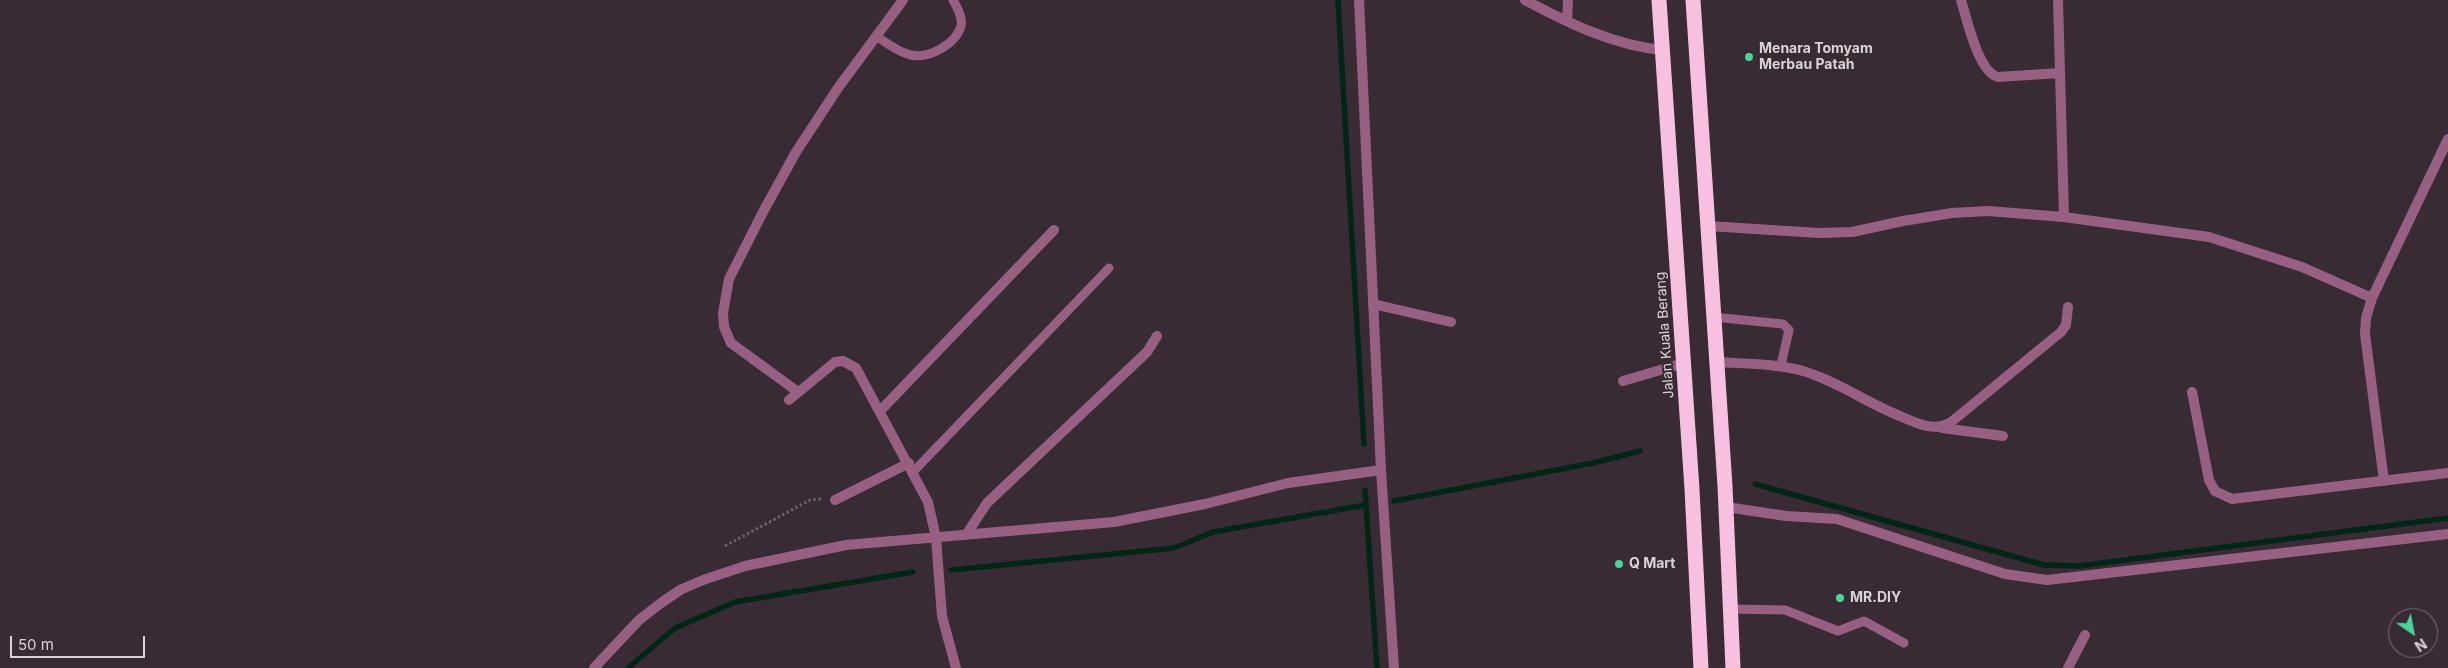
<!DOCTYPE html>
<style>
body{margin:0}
#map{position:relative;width:2448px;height:668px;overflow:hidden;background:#392b33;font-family:Inter,sans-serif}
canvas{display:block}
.north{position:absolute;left:2388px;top:608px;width:50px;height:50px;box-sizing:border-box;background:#392b33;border:1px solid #7a6e75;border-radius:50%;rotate:147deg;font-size:14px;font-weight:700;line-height:20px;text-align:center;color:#dcd3d8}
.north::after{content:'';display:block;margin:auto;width:18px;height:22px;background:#4cd39a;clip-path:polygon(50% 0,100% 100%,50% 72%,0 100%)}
.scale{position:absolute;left:10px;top:636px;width:135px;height:22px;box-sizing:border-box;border:2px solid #dcd3d8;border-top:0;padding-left:6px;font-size:15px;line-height:18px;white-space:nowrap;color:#dcd3d8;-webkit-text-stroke:4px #392b33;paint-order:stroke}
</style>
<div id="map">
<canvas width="2448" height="668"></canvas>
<div class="north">N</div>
<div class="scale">50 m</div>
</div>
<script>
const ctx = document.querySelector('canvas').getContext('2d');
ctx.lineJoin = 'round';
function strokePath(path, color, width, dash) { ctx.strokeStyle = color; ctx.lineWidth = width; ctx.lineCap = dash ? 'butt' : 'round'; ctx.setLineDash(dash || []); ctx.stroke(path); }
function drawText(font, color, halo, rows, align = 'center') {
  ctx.font = font + ' Inter,sans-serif'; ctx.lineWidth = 4; ctx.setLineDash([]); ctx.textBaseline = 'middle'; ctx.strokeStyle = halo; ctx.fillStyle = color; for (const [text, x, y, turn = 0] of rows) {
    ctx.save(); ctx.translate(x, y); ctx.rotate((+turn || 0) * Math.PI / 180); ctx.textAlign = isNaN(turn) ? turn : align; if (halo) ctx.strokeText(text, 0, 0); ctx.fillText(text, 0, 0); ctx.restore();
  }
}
strokePath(new Path2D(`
 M 1338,0 L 1364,444
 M 1755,484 L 2044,565 L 2079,566 L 2448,518
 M 1365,490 L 1377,668
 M 1394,501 L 1593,463 L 1640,451
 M 951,570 L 1174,548 L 1213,532 L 1365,505
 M 628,668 L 675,628 L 735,602 L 913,572`), '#012617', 5.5);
strokePath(new Path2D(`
 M 725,546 L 810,500 L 822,499`), '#6c6067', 3, [2.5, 2.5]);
strokePath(new Path2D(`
 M 877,37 C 887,43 899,53 911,55 C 929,59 956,44 961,26 C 963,17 957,7 953,0
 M 1713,317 L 1783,324 L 1789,330 L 1781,365
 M 913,472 L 1109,268
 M 1730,609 L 1785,610 L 1838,631 L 1864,621 L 1904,643`), '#976082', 9);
strokePath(new Path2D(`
 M 1359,0 L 1381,470 L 1394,668
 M 1525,0 C 1568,23 1613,45 1662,50
 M 1961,0 C 1967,19 1978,72 1998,77 L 2060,73
 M 2058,0 L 2064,217
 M 1567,21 L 1568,0
 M 1708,226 L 1819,233 L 1852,232 L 1903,221 L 1952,213 L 1988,211 L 2064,217 L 2209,237 L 2302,267 L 2372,298
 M 1373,304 L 1451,322
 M 1716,362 C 1745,364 1775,363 1803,371 C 1837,381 1867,403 1900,416 C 1916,423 1933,432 1950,423 L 2061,332 L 2066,325 L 2068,307
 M 1623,381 L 1684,363
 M 798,392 L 731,343 L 724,327 L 723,313 L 729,279 L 764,210 L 796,152 L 838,88 L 903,0
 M 2192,392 L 2209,480 L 2215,491 L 2232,499 L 2448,473
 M 789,400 L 835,362 L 843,361 L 856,368 L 928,502 L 936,538 L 942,616 L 956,668
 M 880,411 L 1054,230
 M 1942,428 L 2003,436
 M 2384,481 L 2365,334 L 2366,318 L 2372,298 L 2448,139
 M 835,500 L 909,463
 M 1726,507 L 1786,516 L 1837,519 L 2005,574 L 2047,580 L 2448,534
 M 966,535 L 987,503 L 1147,352 L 1157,336
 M 594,668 L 639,620 L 661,603 L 680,590 L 703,580 L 745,566 L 846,545 L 1114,522 L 1205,504 L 1288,483 L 1381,470
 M 2068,668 L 2085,635`), '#976082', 10);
strokePath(new Path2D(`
 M 1659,0 L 1692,489 L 1701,668
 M 1693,0 L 1725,486 L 1733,668`), '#f7c0e0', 15);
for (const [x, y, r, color] of [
 [1749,57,5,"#4cd39a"],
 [1619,564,5,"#4cd39a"],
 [1840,598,5,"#4cd39a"]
]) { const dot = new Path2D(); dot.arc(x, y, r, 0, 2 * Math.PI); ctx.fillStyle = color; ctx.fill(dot); strokePath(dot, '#392b33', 2); }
drawText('bold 14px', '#dcd3d8', '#392b33', [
 ["Menara Tomyam",1759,49],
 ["Merbau Patah",1759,65],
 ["Q Mart",1629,564],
 ["MR.DIY",1850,598]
], 'left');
drawText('14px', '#dcd3d8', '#392b33', [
 ["Jalan Kuala Berang",1665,335,-94]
]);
</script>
